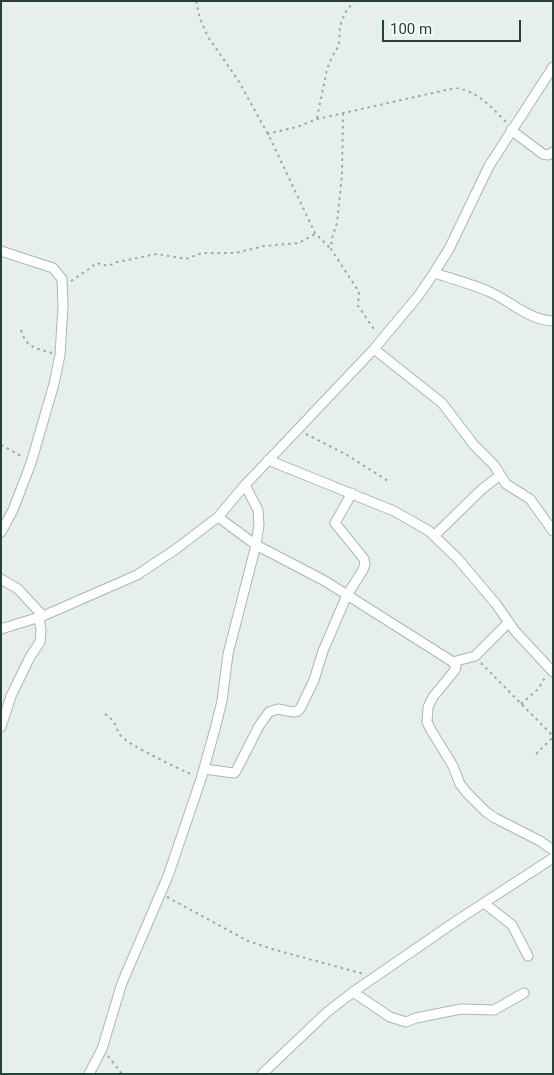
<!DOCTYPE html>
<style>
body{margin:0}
#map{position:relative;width:554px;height:1075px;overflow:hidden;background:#e6efeb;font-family:Roboto,sans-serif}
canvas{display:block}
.frame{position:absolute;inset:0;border:2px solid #24423a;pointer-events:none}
.scale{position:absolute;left:382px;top:20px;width:139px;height:22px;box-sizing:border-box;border:2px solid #24423a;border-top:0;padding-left:6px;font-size:15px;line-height:18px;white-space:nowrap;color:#24423a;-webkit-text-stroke:4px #f7fbf9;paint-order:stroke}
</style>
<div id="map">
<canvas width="554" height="1075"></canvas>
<div class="frame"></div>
<div class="scale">100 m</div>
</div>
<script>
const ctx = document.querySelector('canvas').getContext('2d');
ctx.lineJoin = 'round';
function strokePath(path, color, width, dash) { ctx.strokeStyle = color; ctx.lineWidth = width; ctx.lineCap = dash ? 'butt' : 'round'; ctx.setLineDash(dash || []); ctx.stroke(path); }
const street = new Path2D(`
 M 511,130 L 543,154 L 548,155 L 553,152
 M 1,251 L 53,268 L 62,279 L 63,306 L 60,355 L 54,384 L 31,463 L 13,510 L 1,532
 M 434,273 C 453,279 472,284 490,292 C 510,301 529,320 553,321
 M 374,349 L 442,403 L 474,445 L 494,465 L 506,484 L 530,499 L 553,531
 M 268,460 L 394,511 L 429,531 L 458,559 L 496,604 L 515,631 L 553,672
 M 218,517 L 256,545 L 325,581 L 453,662 L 456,667 L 455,670 L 433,697 L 428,707 L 427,722 L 431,730 L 453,766 L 460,784 L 467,793 L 486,812 L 495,818 L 540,841 L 553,850
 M 434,536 L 481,490 L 500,475
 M 1,579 L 18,589 L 43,616
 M 1,629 L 43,616 L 137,575 L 176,549 L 218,517 L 245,485 L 374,349 L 419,295 L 434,273 L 449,249 L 489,166 L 553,67
 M 453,662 L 475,656 L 509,622
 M 1,727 L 11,696 L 30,657 L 40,642 L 41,630 L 39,617
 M 204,769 L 234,773 L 236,771 L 259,726 L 269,712 L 278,709 L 293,712 L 298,711 L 301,707 L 314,680 L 323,651 L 347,595 L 363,570 L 365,564 L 364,559 L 335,523 L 352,493
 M 484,903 L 512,925 L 528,956
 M 353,992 L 390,1017 L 406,1022 L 416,1018 L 461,1009 L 494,1010 L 524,993
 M 89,1074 L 102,1049 L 122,983 L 168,876 L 201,779 L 215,729 L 222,701 L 228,654 L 256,545 L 259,524 L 258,510 L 245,485
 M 262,1074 L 326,1013 L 353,992 L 459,919 L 553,858`);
strokePath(street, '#a8b8b2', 11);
strokePath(new Path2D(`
 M 196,1 L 200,19 L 208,37 L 238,80 L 270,138 L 315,233 L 331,249
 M 343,113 L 342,175 L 337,223 L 332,238 L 331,249 L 359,292 L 358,306 L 376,332
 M 317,118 L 327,69 L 332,57 L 339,45 L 340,26 L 345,13 L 354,1
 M 267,134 L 297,127 L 317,119 L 455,88 C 477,90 492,108 507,123
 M 71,281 L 89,269 L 96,263 L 108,266 L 117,262 L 157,254 L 186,259 L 202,253 L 235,253 L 264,246 L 299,243 L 315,234
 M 21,330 C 26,348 36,348 52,353
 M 1,343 L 1,351
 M 306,434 L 347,455 L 388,481
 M 1,445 L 23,457
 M 481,663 L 553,736
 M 521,704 L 538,689 L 546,676
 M 105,714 C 119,724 113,725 121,736 C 127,744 181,770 193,775
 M 536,754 L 553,737
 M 167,897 L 248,941 L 272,949 L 364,974
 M 108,1056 L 122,1074`), '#86b3a5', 2, [2.5, 4]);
strokePath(street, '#fff', 9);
</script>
